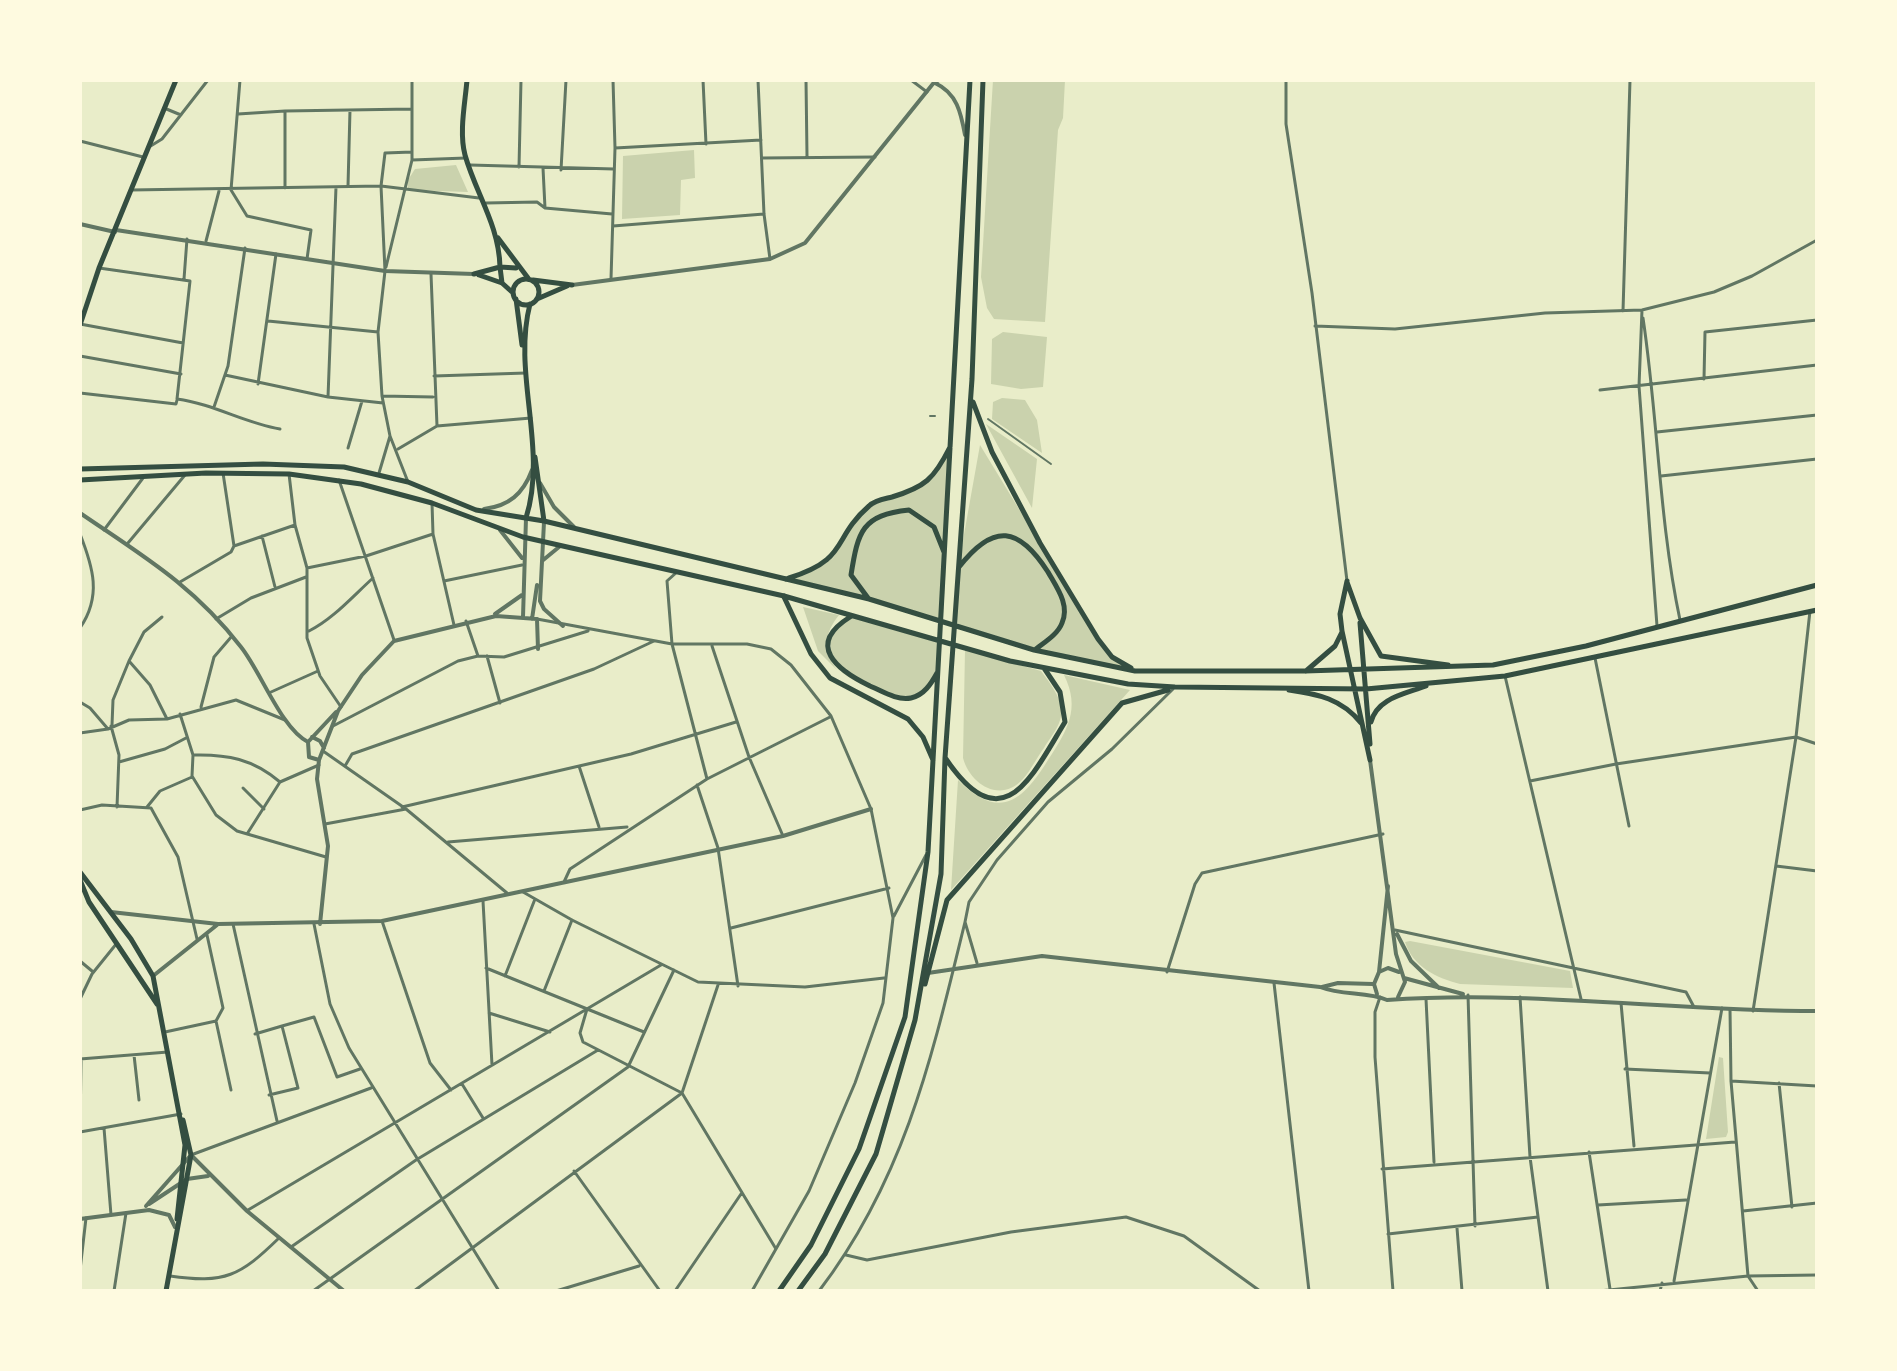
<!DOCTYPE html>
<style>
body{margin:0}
#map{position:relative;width:1897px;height:1371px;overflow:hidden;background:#e9edc9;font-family:"Archivo Narrow",sans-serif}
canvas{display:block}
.frame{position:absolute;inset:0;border:82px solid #fefae0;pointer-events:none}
</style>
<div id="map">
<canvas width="1897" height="1371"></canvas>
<div class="frame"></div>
</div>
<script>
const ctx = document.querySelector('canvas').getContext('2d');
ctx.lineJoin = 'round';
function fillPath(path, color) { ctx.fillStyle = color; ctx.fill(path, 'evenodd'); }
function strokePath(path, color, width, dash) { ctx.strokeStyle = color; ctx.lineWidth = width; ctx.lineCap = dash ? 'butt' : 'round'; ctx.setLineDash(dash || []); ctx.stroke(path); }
fillPath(new Path2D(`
 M 993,80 L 1065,80 L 1063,118 L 1058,130 L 1045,322 L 994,319 L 987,308 L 981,277 Z
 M 694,150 L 695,178 L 681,180 L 680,215 L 622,219 L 623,156 Z
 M 456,165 L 468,192 L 408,190 L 408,180 L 415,169 Z
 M 1003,332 L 1047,337 L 1043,387 L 1021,389 L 991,384 L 992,339 Z
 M 1002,398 L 1025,400 L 1037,420 L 1042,453 L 992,419 L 993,402 Z
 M 986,424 L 1037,459 L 1032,508 Z
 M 952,443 L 943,620 L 786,579 L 813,571 L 833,558 L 856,518 L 873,503 L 922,487 L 939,469 Z
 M 980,445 L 1098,639 L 1112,657 L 1135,671 L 1034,650 L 956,624 L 958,568 Z
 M 803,607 L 839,615 C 824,634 822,650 837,670 L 818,651 Z
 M 850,617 L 941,642 C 938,675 937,680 909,699 C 893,697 846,681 837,667 C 829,655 830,644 832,629 Z
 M 965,650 L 1041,671 C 1049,682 1060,695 1061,709 C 1063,724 1051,736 1044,748 C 1037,757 1031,770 1023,779 C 1000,804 970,784 963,758 Z
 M 1064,675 L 1130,690 L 951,890 L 958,780 C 999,821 1022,802 1048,760 C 1067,731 1081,709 1064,675 Z
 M 1410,941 L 1570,971 L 1573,988 L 1460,984 C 1437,978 1413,967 1405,942 Z
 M 1719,1057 L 1723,1058 L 1728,1132 L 1726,1137 L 1706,1139 Z`), '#cad2ad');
strokePath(new Path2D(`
 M 930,416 L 935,416
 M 988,419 L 1051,464`), '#617663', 2);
strokePath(new Path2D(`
 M 240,80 L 231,190 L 247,216 L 311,230 L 307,259
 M 703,80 L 706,144
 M 758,80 L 764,214 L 770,259
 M 806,80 L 807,156
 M 911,80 L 927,92
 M 1286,80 L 1286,124 L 1312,293 L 1347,581
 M 164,108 L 181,115
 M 285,111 L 412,109
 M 238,114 L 285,111 L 285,188
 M 80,141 L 143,157
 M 149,147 L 162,139 L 208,80
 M 615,148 L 761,140
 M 762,158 L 875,157
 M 412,160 L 412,80
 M 470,165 L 614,169
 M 519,167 L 521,80
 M 543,168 L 545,208
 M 561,170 L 566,80
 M 348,186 L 350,110
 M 131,190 L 381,186 L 479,198
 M 486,203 L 537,202 L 545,208 L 612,214
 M 613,226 L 764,214
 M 206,241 L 219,191
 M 386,267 L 412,160 L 466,158
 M 99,268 L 190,281 L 177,399 C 214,404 244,423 280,429
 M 431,274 L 437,426
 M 184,279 L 187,239
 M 611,279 L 615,148 L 613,80
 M 1642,310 L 1639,386 L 1657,626
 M 1623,311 L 1630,80
 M 1643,318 C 1658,418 1659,521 1680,620
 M 268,321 L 378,332
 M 80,324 L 183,343
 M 1315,326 L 1395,329 L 1545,313 L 1642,310 L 1714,292 L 1752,276 L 1817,240
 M 80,356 L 181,374
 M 225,375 L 328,397 L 383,403
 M 434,376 L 526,373
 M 1704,379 L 1705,332 L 1817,320
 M 258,384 L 276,254
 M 1600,390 L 1817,365
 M 80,393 L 176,404 L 177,400
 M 382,396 L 433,397
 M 328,397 L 336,187
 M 214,407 L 228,366 L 245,248
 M 1657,432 L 1817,415
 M 348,448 L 362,401
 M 398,449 L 437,426 L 531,418
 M 379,473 L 390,436
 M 289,474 L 295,525 L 307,568 L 307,638 L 320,676 L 341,707
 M 1661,476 L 1817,459
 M 339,480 L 394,640
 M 408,482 L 390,436 L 382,396 L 378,332 L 385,271 L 381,186 L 385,153 L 412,152
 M 432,503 L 433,534 L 454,625
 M 104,530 L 143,478
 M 80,534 C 93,567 102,596 80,628
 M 262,536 L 275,587
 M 128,543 L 185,475
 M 234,546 L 295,525
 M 307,568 L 366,556 L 433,534
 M 677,572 L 667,581 L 672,644 L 707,779
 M 444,581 L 522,565
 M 180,582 L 231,552 L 234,546 L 223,473
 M 162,617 L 144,632 L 129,661 L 150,685 L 167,719
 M 216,619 L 251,598 L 306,577
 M 537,619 L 672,644 L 747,644 L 771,649 L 791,665 L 831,716 L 871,809 L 893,918 L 883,1003 L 855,1083 L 809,1191 L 752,1291
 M 466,621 L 478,656
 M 309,631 C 333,619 352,597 373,578
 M 712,646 L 749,757 L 783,836
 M 487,656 L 500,703
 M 1595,658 L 1629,826
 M 1505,676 L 1581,999
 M 271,692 L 318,671
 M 80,702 L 90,708 L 108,729
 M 201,707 L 214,657 L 232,636
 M 180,714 L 193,755 L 192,776 L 216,815 L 237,831 L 326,857
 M 112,725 L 113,700 L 129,661
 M 111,726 L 119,755 L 117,807
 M 333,726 L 458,661 L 478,656 L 504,657 L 588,631
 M 80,733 L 108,729 L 129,720 L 167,719 L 236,700 L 285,720
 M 323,751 L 406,809 L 507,893
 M 193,755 C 227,754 253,759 280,782
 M 119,762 L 165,749 L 186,738
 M 345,766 L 352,754 L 594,669 L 654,641
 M 579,766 L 599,827
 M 1530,781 L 1616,764 L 1796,737 L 1817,744
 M 697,785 L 718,848 L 738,986
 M 243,788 L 264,809
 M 147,807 L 160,791 L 192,777
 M 402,807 L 631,754 L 736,722
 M 80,810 L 102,805 L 151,808 L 178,857 L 197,939
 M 325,824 L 406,809
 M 247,834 L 280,782 L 319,765
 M 448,842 L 627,827
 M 1776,866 L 1817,871
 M 564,882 L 570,869 L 707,779 L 830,717
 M 523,892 L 572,920 L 698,982 L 805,987 L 884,978
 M 483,901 L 492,1065
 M 894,916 L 926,855
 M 382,921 L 430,1063 L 451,1090
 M 233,924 L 277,1121
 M 314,924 L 330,1004 L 349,1048 L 499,1291
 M 731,928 L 889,888
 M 1395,930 L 1686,992 L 1694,1007
 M 207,935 L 223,1008 L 216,1021 L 231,1090
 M 80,961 L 92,971
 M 977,963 L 965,922 L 969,902 L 997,860 L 1048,802 L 1112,749 L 1173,689
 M 486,968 L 644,1032
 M 1167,972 L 1195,884 L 1202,873 L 1383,834
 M 505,976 L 535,899
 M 1274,983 L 1309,1291
 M 544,991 L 572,920
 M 1468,995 L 1475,1226
 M 1380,997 L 1375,1012 L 1375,1057 L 1393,1291
 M 1520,997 L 1530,1157 L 1548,1291
 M 80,999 L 92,974 L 117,943
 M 1426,999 L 1434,1162
 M 1621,1003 L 1634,1146
 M 587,1009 L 580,1033 L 583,1042 L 682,1093 L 776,1249
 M 1730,1009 L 1731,1081 L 1748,1276 L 1758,1291
 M 1753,1011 L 1796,737 L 1810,611
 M 489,1013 L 550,1032
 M 282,1026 L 314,1017 L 337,1077 L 360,1069
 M 165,1032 L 216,1021
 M 255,1034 L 282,1026 L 298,1088 L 269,1095
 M 134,1055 L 139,1100
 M 80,1059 L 168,1052
 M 1625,1069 L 1710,1073
 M 1731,1081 L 1817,1086
 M 1779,1083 L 1792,1207
 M 462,1084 L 483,1118
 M 104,1128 L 111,1215
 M 80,1132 L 181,1114
 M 80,1133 L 81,1061
 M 1589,1152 L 1610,1289
 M 191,1155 L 371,1088
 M 1382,1169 L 1735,1142
 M 574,1171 L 660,1291
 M 1598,1205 L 1686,1200
 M 248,1210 L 661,965
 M 1743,1211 L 1817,1203
 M 1457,1228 L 1462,1291
 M 1388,1234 L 1538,1217
 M 291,1247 L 416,1160 L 598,1050
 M 846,1255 L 867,1260 L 1011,1232 L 1126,1217 L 1184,1236 L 1260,1291
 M 80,1270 L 86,1218
 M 170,1276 C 225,1284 240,1276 279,1238
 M 1674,1281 L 1722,1008
 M 114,1291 L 126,1213
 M 313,1291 L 628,1067 L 674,970
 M 414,1291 L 682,1093 L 718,985
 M 556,1291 L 639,1266
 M 675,1291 L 741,1194
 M 819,1291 C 905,1178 932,1057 965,922
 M 1599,1291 L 1748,1276 L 1817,1275
 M 1660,1291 L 1662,1283`), '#617663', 3);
strokePath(new Path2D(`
 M 939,80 L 935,83 C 957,93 961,113 965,135
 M 80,224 L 115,232
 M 116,230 L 385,271 L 474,274
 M 572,285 L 770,259 L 805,243 L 936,80
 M 540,483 L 554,507 L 574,527
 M 484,509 C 509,506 523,494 532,470
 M 80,513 C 143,556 193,585 241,647 C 261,672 281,728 308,742
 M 544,522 L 540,601 L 544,609 L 563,626
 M 500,530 L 522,558
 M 542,561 L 559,547
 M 495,614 L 522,595
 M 523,617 L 526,518
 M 532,619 L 537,585
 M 312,737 L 320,741 L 324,748
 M 319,760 L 309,757 L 308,742 L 336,712
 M 1370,760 L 1396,954 L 1405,982 L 1398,997
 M 111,912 L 218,924 L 382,921 L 783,836 L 871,809
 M 320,924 L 328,846 L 317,779 L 319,760 L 338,711 L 362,675 L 394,641 L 496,616 L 537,619 L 538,649
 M 1397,934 L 1411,961 L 1439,988
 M 1379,972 L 1388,968 L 1399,972
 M 928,973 L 1042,956 L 1320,987 C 1343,996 1367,991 1387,1000 C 1529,990 1674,1011 1817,1011
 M 153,976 L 217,925
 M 1404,978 L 1463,994
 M 1322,987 L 1338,983 L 1373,984
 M 1377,994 L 1374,984 L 1379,972 L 1388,886
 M 149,1204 L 187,1179 L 208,1176
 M 146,1206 L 191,1155 L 247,1211 L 344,1291
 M 80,1219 L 149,1210 L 169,1215 L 175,1227`), '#617663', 4);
strokePath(new Path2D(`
 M 467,80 C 465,104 459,132 465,155 C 476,194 499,225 500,267 L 474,274
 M 498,238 L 528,278
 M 479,275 L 502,283 L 512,292
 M513 292a13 13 0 1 1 26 0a13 13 0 1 1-26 0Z
 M 533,280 L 572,285
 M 502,283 L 500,267 L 516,268
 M 516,299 L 522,345
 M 537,299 L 567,286
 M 80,325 L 99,268 L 176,80
 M 535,457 L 544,521
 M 80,469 L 263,464 L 344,467 L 408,482 L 476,510 L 544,521 L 786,579
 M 80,480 L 206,473 L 289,474 L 361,484 L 432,503 L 523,537 L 784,596
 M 526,518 C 548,448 512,374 530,304
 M 80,872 L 131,939 L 153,976 L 185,1145 L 177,1219
 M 80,880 L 89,902 L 157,1004
 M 166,1291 L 191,1155 L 183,1120`), '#344e41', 5);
strokePath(new Path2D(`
 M 973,402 L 992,452 L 1040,543 L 1098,639 L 1112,657 L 1131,668
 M 959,567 C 994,522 1019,527 1048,572 C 1057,588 1070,605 1062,623 C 1058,634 1045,642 1036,649
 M 789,578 C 850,559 831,539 869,506 C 875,500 884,499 892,497 C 925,487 934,479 950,447
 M 786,579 L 869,599 L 1034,650 L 1135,671 L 1305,671 L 1493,665 L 1586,646 L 1817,585
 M 1347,581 L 1340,614 L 1342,631 L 1370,760
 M 1347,582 L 1360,618 L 1381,656 L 1448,665
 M 784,596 L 1010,661 L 1128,684 L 1175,687 L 1366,689 L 1505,676 L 1817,610
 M 784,597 L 811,654 L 830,678 L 908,719 L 923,737 L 933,760
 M 868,598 L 851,575 C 858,531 862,515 909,510 L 934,527 L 944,552
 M 850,617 C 805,645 837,670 870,686 C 882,691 897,701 911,698 C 924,695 931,684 937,673
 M 1360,623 L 1370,744
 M 1306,671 L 1335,646 L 1342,632
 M 1289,690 C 1318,694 1342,699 1361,723
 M 1371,722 C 1377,698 1405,694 1426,686
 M 946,759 C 1003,843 1032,776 1065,722 L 1060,692 L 1044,668
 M 925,984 L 947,900 L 1122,703 L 1168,690
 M 779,1291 L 811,1245 L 859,1149 L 905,1017 L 928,852 L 970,80
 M 798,1291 L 825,1254 L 876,1154 L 915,1020 L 941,874 L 945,758 L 972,379 L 983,80`), '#344e41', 5);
</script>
